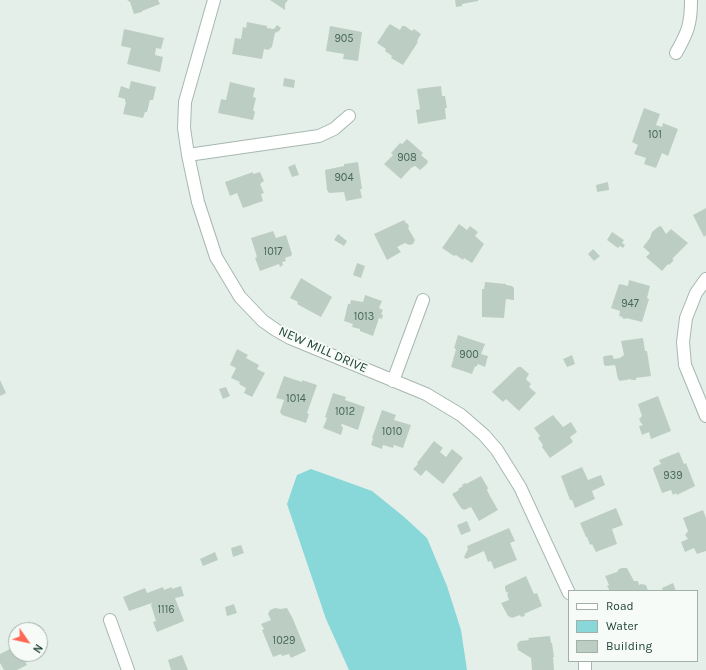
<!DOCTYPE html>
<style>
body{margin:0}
#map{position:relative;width:706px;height:670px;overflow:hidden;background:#e5efe9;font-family:Karla,sans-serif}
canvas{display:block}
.legend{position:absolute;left:568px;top:590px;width:130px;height:72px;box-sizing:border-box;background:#f6fbf8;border:1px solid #a1b1aa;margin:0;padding:5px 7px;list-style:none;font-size:12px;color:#214336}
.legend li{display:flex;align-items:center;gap:8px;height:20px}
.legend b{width:20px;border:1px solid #a1b1aa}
.north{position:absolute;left:8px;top:622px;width:40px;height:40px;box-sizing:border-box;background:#f6fbf8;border:1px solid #a1b1aa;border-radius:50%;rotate:124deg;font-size:11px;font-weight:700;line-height:16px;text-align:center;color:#214336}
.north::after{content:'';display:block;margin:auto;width:14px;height:18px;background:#ff6653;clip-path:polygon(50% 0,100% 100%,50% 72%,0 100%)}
</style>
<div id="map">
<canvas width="706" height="670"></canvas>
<ul class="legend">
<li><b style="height:5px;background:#fff"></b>Road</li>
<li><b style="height:11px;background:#88d7d9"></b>Water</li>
<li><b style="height:11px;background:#bccec4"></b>Building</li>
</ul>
<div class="north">N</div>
</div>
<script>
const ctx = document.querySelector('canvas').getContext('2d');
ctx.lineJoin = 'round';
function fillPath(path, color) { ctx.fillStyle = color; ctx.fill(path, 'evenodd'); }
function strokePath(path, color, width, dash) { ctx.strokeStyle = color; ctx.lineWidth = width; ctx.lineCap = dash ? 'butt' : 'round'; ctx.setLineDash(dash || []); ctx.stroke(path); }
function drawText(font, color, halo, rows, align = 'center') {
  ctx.font = font + ' Karla,sans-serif'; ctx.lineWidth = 4; ctx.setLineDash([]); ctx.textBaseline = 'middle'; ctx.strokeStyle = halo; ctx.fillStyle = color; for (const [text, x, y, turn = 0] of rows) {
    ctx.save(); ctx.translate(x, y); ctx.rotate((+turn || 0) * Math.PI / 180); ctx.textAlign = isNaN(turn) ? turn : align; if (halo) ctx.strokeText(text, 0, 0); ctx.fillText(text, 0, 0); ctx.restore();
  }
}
fillPath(new Path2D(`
 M 311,469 L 372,491 L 403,516 L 427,538 L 447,586 L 461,630 L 467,670 L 349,670 L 326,619 L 287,504 L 297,475 Z`), '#88d7d9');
fillPath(new Path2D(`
 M 127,0 L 158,0 L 160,4 L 142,11 L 142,12 L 134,14 L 130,2 Z
 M 270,0 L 288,0 L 285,4 L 285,10 Z
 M 455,0 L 478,0 L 478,1 L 462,4 L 462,6 L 456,7 Z
 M 247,22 L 267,26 L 267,28 L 274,29 L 277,25 L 281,28 L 279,31 L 275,33 L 272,47 L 268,50 L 264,49 L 262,59 L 232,54 L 235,38 L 241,39 L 243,27 L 246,28 Z
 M 390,24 L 400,30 L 402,26 L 405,26 L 412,31 L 414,29 L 421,34 L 417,41 L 418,42 L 403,65 L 391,58 L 392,56 L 385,51 L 386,49 L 377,43 L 385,31 L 385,30 Z
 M 330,26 L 362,32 L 358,61 L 343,59 L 344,54 L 326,51 Z
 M 124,29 L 164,38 L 161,49 L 156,48 L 155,55 L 163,57 L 160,72 L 127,64 L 131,48 L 121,46 Z
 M 284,78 L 295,80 L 294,88 L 283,86 Z
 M 131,81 L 156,87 L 153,100 L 150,100 L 147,112 L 145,112 L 143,118 L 123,114 L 126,102 L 125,102 L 125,99 L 118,97 L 121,86 L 129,89 Z
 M 230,82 L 255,88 L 253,97 L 256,98 L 253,110 L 255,112 L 253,120 L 218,113 L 221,99 L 226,100 Z
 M 441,86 L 442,96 L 445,96 L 447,108 L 445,108 L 446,119 L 418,124 L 416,110 L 420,109 L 417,89 Z
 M 644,108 L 660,114 L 656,125 L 662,127 L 663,123 L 678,129 L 668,156 L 662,153 L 656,168 L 644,164 L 646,158 L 634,154 L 638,145 L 632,142 Z
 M 407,139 L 423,153 L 421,155 L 428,161 L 427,164 L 420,170 L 415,166 L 411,168 L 401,179 L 384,164 L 393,155 L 391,153 L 400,143 L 402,144 Z
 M 358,162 L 362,189 L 360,189 L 362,198 L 346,201 L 344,192 L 329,193 L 327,190 L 325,170 L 344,166 L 344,164 Z
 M 295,164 L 299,175 L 292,177 L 288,167 Z
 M 253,172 L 253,174 L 260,172 L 264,181 L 260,184 L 264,193 L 261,194 L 263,201 L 243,208 L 237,193 L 230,196 L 225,182 Z
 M 608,182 L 609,190 L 597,192 L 596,185 Z
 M 706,208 L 706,235 L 704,237 L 693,215 Z
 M 404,220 L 406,223 L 408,224 L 409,227 L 408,228 L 415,240 L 413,244 L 409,245 L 405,243 L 397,247 L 401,252 L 387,260 L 374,234 Z
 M 459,224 L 467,230 L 470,226 L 478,232 L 475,236 L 484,244 L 472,263 L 464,258 L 463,260 L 456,255 L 454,256 L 442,248 Z
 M 661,226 L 666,234 L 671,229 L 688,243 L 672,259 L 674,260 L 669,265 L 668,264 L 662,271 L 646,257 L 650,253 L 643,247 L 650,238 L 652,232 L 658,227 Z
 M 273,231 L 276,238 L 286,235 L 292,254 L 291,256 L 285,258 L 286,261 L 282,262 L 283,265 L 280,267 L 279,264 L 260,271 L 255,258 L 257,257 L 251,238 Z
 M 612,232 L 624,240 L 622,243 L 625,245 L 623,248 L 620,246 L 618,248 L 607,240 Z
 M 338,234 L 347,241 L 344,246 L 334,240 Z
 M 593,249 L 600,256 L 594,261 L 588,254 Z
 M 357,263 L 365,266 L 361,278 L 353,275 Z
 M 301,278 L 332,297 L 321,317 L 297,304 L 298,302 L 290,298 Z
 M 629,280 L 650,286 L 647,298 L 649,299 L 642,322 L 626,318 L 625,319 L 622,318 L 623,317 L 619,316 L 620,311 L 611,308 L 619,284 L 628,286 Z
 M 485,282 L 506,284 L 506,285 L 512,286 L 514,288 L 514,300 L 506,299 L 504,318 L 482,317 L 482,289 L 484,289 Z
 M 365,295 L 382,301 L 379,308 L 383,310 L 381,314 L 383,315 L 382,319 L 379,318 L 373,336 L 360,331 L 360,329 L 352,327 L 353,324 L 344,321 L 348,304 L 350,304 L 351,300 L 363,302 Z
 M 458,335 L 485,344 L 481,354 L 488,356 L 485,367 L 478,364 L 476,367 L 475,366 L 472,374 L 451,367 L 456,349 L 454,348 Z
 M 643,338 L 645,351 L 647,351 L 651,376 L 636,378 L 636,380 L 631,380 L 631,379 L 620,381 L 618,379 L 615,365 L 606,366 L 604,365 L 603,358 L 604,356 L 612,355 L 614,359 L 620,358 L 624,355 L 621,341 Z
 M 237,349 L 248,355 L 246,358 L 259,365 L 257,369 L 265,373 L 252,397 L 244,393 L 246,388 L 239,384 L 240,382 L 231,378 L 236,368 L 230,365 Z
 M 572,355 L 575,364 L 567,367 L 563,359 Z
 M 518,367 L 521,367 L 529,374 L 526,379 L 531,384 L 529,387 L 536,393 L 519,411 L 506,399 L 503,402 L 492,392 Z
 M 284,376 L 302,382 L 302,380 L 317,385 L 307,413 L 309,414 L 306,423 L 282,415 L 280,412 L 284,400 L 276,398 Z
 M 0,380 L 6,393 L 0,396 Z
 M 226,387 L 230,396 L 223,399 L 219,389 Z
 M 333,393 L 346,397 L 345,400 L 365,407 L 358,430 L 342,424 L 341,425 L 343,428 L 341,435 L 323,428 L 327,418 L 325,417 Z
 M 658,396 L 671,431 L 651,439 L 649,432 L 642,435 L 639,426 L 643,425 L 641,423 L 639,419 L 642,416 L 638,404 Z
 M 382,410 L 396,415 L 394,420 L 411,425 L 403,448 L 394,445 L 393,448 L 383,445 L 382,449 L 371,445 L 373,438 L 372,438 Z
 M 553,415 L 563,427 L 571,422 L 577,432 L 570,437 L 573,442 L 550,458 L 542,447 L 543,445 L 538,438 L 540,436 L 534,428 Z
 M 434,441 L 443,448 L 440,452 L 446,457 L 452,449 L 463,458 L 443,484 L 426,470 L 421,476 L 413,469 L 418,464 L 417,463 Z
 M 679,452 L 684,464 L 686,463 L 695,486 L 677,495 L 676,493 L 673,495 L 671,490 L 662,493 L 653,469 L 654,467 L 661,464 L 659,460 Z
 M 582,467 L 588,480 L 601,475 L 605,485 L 592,491 L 595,499 L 575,508 L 572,500 L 570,500 L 561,476 Z
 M 481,476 L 488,488 L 487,490 L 490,496 L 498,510 L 479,521 L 471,507 L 464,510 L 461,508 L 452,494 L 459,490 L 458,489 L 463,486 L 462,485 L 465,483 L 466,484 Z
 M 616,508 L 623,525 L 612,529 L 617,544 L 596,552 L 592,544 L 590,545 L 587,537 L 586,537 L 580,523 Z
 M 703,510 L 706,518 L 706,551 L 697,554 L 694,548 L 685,552 L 681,542 L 688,539 L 685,535 L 688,531 L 683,518 Z
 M 467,521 L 471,531 L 461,535 L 457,525 Z
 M 509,528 L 515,541 L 510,543 L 517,560 L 494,569 L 491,561 L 488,562 L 484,551 L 466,559 L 464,557 L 468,549 L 467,546 Z
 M 241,545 L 244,553 L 233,557 L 231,548 Z
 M 215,552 L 218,560 L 203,566 L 200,559 Z
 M 622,568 L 627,568 L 634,581 L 638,581 L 639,585 L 641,584 L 646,585 L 648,591 L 610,591 L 607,586 L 609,585 L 605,576 L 617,572 L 619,569 Z
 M 526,576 L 534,594 L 537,593 L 542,606 L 524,614 L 525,616 L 521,617 L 520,615 L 512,618 L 508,616 L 501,603 L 509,600 L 507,594 L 509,593 L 506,592 L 505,588 L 505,586 Z
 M 673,583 L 676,591 L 663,591 L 662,588 Z
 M 181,586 L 184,596 L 175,598 L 184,621 L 157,632 L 153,622 L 156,621 L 151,605 L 152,603 L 129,611 L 123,597 L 145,588 L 147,593 L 163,587 L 164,590 L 172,587 L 172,589 Z
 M 234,604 L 237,613 L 227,616 L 225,607 Z
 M 275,608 L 280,609 L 287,608 L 293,619 L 306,651 L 291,658 L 289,654 L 282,656 L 281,654 L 273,657 L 262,630 L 264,629 L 261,624 L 271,620 L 268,614 L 270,610 Z
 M 550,636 L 551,643 L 552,643 L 554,657 L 553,657 L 554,670 L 532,670 L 531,658 L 518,650 L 517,644 L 520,641 L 529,640 L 528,638 Z
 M 16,646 L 16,654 L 21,654 L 27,665 L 17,670 L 4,670 L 0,663 L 0,654 Z
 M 182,655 L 188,670 L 171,670 L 168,660 Z`), '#bccec4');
const street = new Path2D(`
 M 214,0 L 185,102 L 184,128 L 188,155 L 198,202 L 216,257 L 240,297 L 263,321 L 276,330 L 290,338 L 426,394 L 461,415 L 484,435 L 497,450 L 520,487 L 569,593
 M 676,53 C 688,32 691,24 691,0
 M 188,155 L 319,136 L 334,129 L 349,116
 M 706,279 L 696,293 L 686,318 L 683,342 L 685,365 L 706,416
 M 393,381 L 423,300
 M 110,620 L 128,670
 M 585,661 L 585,670`);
strokePath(street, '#a6b8b0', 14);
strokePath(street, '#fff', 12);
drawText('11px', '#48665a', null, [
 ["905",344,39],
 ["101",655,135],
 ["908",407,158],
 ["904",344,178],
 ["1017",273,252],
 ["947",630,304],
 ["1013",364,317],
 ["900",469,355],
 ["1014",296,399],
 ["1012",345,412],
 ["1010",392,432],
 ["939",673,476],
 ["1116",166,610],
 ["1029",284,641]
]);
drawText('13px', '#214336', '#f6fbf8', [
 ["NEW MILL DRIVE",323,350,24]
]);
</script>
